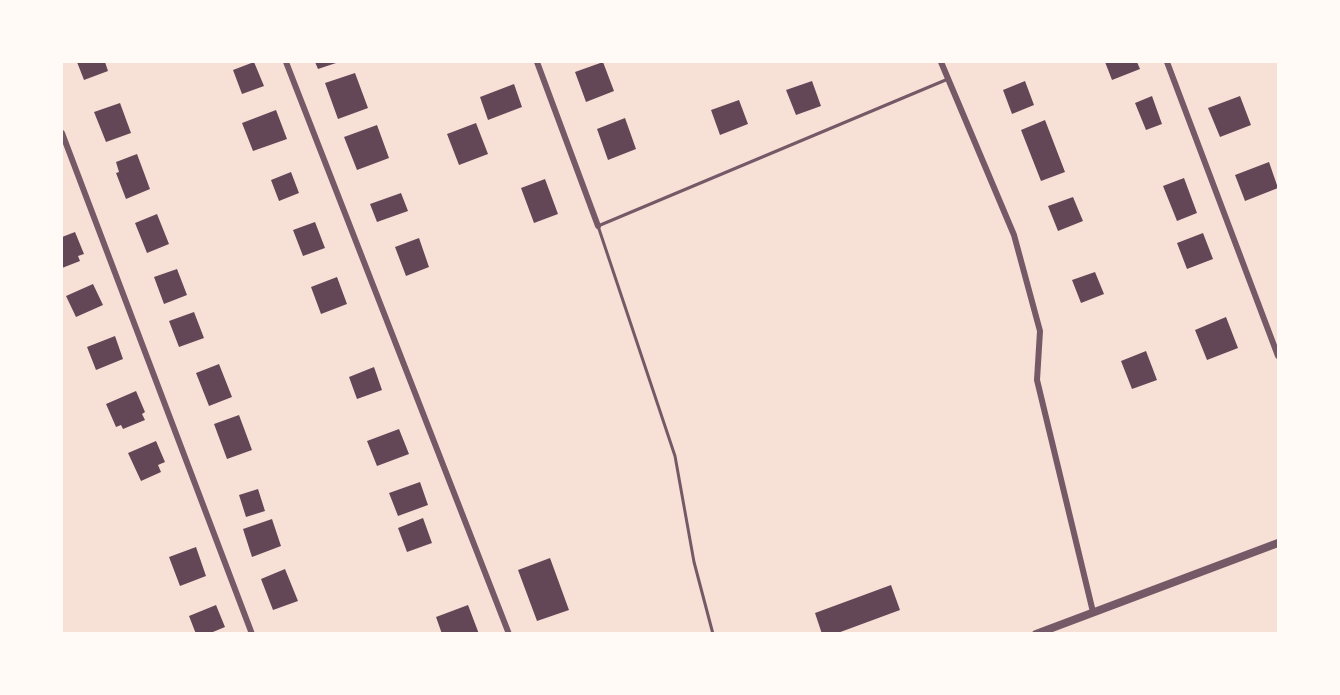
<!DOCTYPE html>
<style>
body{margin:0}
#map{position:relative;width:1340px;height:695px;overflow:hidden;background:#f7e1d7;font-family:Lato,sans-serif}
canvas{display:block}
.frame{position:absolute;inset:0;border:63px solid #fffaf5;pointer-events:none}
</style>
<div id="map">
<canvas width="1340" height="695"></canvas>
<div class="frame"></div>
</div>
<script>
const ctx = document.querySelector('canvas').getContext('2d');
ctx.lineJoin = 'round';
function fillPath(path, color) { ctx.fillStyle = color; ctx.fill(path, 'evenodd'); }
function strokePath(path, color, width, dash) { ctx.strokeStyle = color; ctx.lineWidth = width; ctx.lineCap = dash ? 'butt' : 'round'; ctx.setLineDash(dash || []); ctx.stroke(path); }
fillPath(new Path2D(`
 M 77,62 L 105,62 L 108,71 L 84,80 Z
 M 254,62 L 264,86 L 242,94 L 233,70 Z
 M 315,62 L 339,62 L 318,69 Z
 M 603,62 L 614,91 L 586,102 L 575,72 Z
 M 1105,62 L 1137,62 L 1140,69 L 1112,80 Z
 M 355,73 L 368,108 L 338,119 L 325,83 Z
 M 812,81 L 821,106 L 796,115 L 786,90 Z
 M 1025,81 L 1034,105 L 1012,114 L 1003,90 Z
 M 514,84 L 522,107 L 488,120 L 480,97 Z
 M 1152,96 L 1162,124 L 1146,130 L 1135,103 Z
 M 1240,96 L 1251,125 L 1220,137 L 1208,108 Z
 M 739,100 L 748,124 L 720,135 L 711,110 Z
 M 120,103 L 131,133 L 106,142 L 94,112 Z
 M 276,110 L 287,139 L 253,151 L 242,123 Z
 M 625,118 L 636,149 L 608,160 L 597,129 Z
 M 1045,120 L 1065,172 L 1041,181 L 1021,130 Z
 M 476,123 L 488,154 L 459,165 L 447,134 Z
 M 377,125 L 389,158 L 357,170 L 344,137 Z
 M 137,154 L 150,189 L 126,199 L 116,173 L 119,172 L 116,162 Z
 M 1269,162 L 1278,188 L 1245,201 L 1235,175 Z
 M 291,172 L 299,193 L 279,201 L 271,180 Z
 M 1184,178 L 1197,213 L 1177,221 L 1163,186 Z
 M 545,179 L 558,214 L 534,223 L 521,188 Z
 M 401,193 L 408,211 L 377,222 L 370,204 Z
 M 1073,197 L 1083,221 L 1058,231 L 1048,206 Z
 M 157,214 L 169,244 L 147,253 L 135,223 Z
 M 315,222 L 325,248 L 303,256 L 293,230 Z
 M 75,232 L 84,254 L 78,256 L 80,261 L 62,268 L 62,237 Z
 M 1203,233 L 1213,259 L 1187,269 L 1177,243 Z
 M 419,238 L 429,267 L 406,276 L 395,247 Z
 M 177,269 L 187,295 L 164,304 L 154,277 Z
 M 1095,272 L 1104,294 L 1081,303 L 1072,280 Z
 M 337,277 L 347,304 L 321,314 L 311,287 Z
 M 93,284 L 103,305 L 76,317 L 66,296 Z
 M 194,312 L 204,338 L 179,347 L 169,321 Z
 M 1226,317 L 1238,348 L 1207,360 L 1195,330 Z
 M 115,336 L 123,359 L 96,370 L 87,347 Z
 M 1146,351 L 1157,380 L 1132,389 L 1121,361 Z
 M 219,364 L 232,397 L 209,406 L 196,373 Z
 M 374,367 L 382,390 L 357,399 L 349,377 Z
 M 136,391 L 145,412 L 142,414 L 145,420 L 123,429 L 121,425 L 116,427 L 106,404 Z
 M 239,415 L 252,450 L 227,459 L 214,424 Z
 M 399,429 L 409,454 L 377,466 L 367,441 Z
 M 156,441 L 165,462 L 158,465 L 161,472 L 141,481 L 128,453 Z
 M 420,482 L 428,505 L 398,516 L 389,493 Z
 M 258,489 L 265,511 L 246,517 L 239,495 Z
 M 423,518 L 432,543 L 407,552 L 398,528 Z
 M 272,519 L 281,546 L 252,557 L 243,529 Z
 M 196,547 L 206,576 L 180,586 L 169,557 Z
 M 550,558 L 569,610 L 537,621 L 518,570 Z
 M 285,569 L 298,601 L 273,610 L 261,579 Z
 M 891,585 L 900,610 L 835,634 L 822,634 L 815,613 Z
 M 216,605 L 225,627 L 208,634 L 196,634 L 189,616 Z
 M 468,605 L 479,634 L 442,634 L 436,617 Z`), '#644757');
strokePath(new Path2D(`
 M 713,634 L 694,562 L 675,456 L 598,226 L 948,79`), '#755966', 3);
strokePath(new Path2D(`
 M 286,62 L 509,634
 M 537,62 L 598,226
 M 941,62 L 1014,235 L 1040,331 L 1037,380 L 1093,612
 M 1167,62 L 1278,356
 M 62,133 L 252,634`), '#755966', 6);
strokePath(new Path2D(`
 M 1036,634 L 1278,543`), '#755966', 8);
</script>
